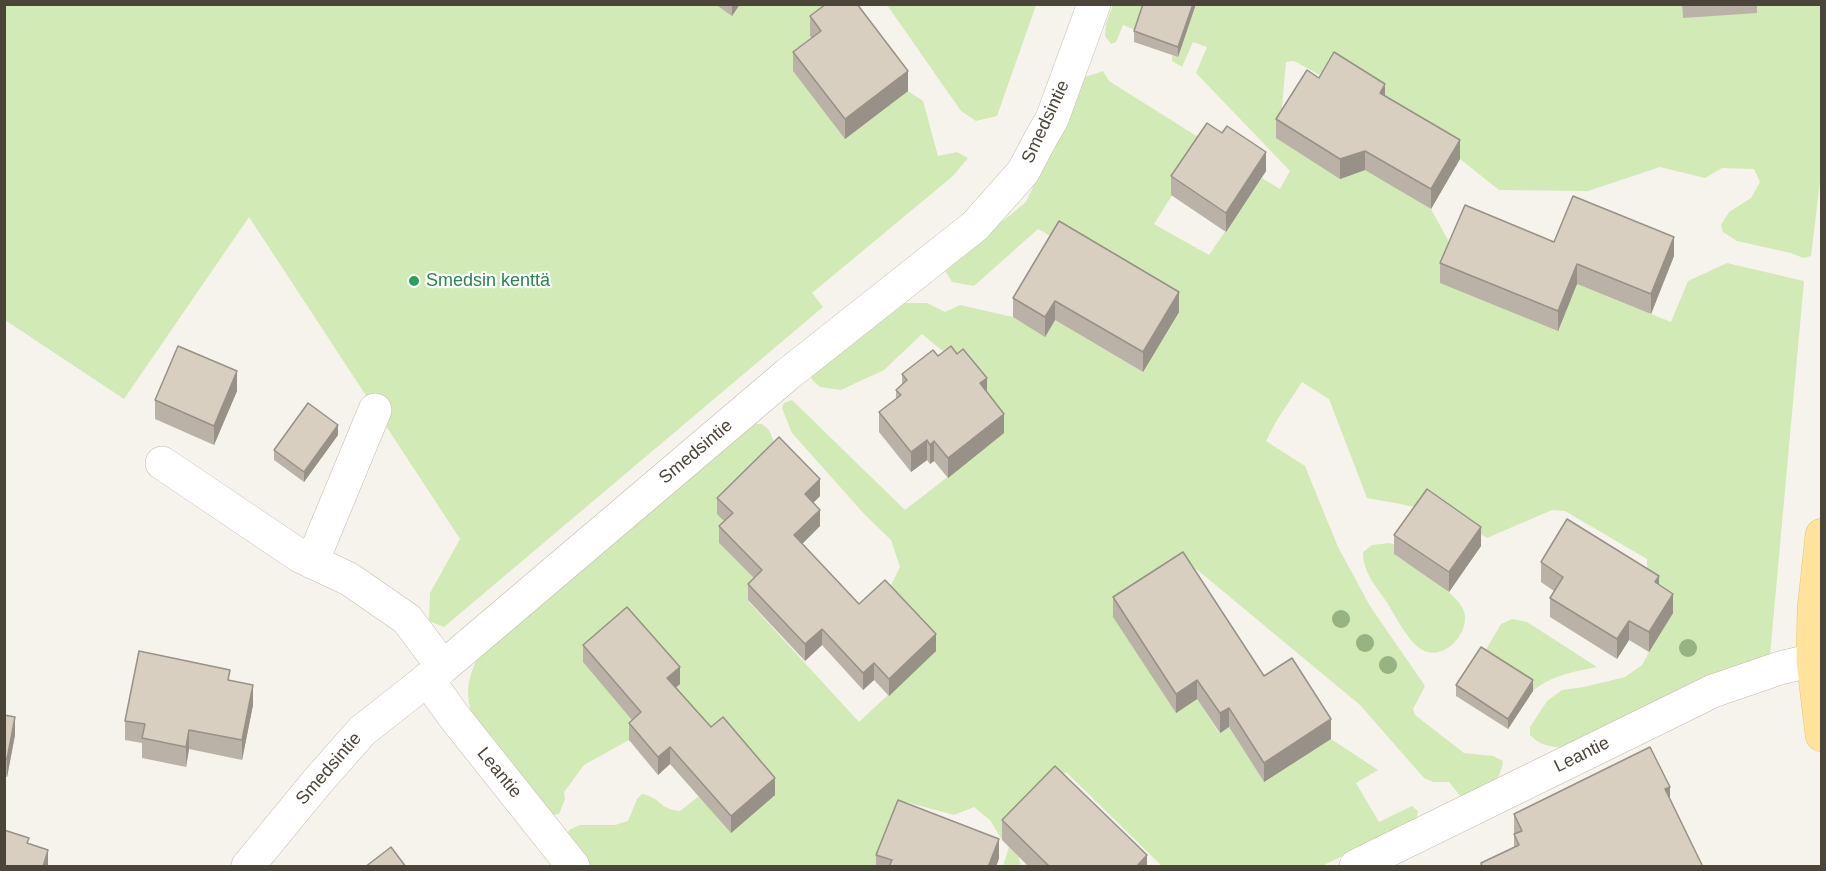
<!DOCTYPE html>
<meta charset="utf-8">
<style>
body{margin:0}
#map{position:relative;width:1826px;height:871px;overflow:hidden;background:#f6f3ec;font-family:Arial,sans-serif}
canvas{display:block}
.frame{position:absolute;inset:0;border:6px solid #4b4439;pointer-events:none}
</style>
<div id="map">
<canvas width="1826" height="871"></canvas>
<div class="frame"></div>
</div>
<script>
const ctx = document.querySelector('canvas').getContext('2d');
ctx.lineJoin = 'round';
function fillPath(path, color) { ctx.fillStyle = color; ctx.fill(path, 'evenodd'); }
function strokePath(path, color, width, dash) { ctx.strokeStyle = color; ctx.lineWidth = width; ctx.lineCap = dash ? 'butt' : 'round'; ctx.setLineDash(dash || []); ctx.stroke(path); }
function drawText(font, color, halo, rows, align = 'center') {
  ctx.font = font + ' Arial,sans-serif'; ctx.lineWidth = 4.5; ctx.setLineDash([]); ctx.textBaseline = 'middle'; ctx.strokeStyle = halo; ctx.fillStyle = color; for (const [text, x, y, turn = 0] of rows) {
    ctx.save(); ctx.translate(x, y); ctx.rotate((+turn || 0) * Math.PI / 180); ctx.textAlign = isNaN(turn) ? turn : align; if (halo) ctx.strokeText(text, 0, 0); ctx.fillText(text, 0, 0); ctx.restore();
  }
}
fillPath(new Path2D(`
 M 1682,4 L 1683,18 L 1757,5 L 1821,5 L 1822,165 L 1811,256 L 1803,258 L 1791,253 L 1737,241 L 1723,232 L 1721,225 L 1729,212 L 1751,198 L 1760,182 L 1754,169 L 1722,168 L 1705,178 L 1660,167 L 1588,191 L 1499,190 L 1460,159 L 1424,138 L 1395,187 L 1431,209 L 1454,251 L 1558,330 L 1577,284 L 1671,322 L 1688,281 L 1727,263 L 1804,281 L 1770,655 L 1571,747 C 1555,748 1541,747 1530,735 L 1530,727 L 1547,701 L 1562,690 L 1584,687 L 1625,677 L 1642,665 L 1649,652 L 1647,559 L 1565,511 L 1552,510 L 1487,538 C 1447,511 1412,506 1367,498 L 1329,399 L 1302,382 L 1277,420 L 1266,441 L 1305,466 L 1338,547 L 1370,606 L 1425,686 L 1413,709 L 1415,715 L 1464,753 L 1493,756 L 1503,761 C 1499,788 1484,790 1461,797 L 1449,782 L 1433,782 L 1424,778 L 1360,705 L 1189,563 L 1197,699 L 1219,733 L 1229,727 L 1264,782 L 1331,739 L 1378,770 L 1356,783 L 1379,822 L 1412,806 L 1418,811 L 1416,820 L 1322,866 L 1162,866 L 1066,772 L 1002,840 L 990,820 L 974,807 L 954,815 L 906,802 L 879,866 L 584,866 L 567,837 L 569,830 L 580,825 L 615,825 L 628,821 L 637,799 L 642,794 C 662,798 658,809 680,811 L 699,796 L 703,736 L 673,702 L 629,740 L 584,765 L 564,792 L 565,799 L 559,814 L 551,815 L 472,715 C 466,693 467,682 476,661 L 742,429 L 755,424 L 762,424 L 769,430 L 779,454 L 733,530 L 719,543 L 741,565 L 776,574 L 748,601 L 859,722 L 935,651 L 885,597 L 900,567 L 891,540 L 866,516 L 792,433 L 782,408 L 784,403 L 792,400 L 905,510 L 1004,433 L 963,368 L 922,334 L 884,370 L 841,390 L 820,387 L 812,380 L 810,370 L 893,303 L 927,303 L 945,312 L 960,305 L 1013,317 L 1055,320 L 1143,372 L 1059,241 L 1038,229 L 974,286 L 952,282 L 944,269 L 1026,202 L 1085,77 L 1103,71 L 1109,81 L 1206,142 L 1200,151 L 1191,146 L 1182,158 L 1191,165 L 1154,224 L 1209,255 L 1262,178 L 1280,189 L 1290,171 L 1196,73 L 1207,47 L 1193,42 L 1182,67 L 1172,61 L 1172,55 L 1178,57 L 1196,5 ZM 1294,61 L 1329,80 L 1284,130 L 1282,106 L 1286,62 Z
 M 4,5 L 854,5 L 908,91 L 923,101 L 938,156 L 957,152 L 968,158 L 953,176 L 812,293 L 823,307 L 444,627 L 429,621 L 430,593 L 460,539 L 249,217 L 124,399 L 5,320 Z
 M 887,5 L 1036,5 L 997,116 L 976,121 L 961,111 Z
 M 1113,5 L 1147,5 L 1138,31 L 1123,25 L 1116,42 L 1111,44 L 1105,36 L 1106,24 Z
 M 1390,543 L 1399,547 L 1395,555 C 1412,566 1455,591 1463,609 C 1473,630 1444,664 1421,649 C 1406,639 1396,616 1386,601 C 1376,586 1362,571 1363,552 L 1372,545 Z
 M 1512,619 L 1527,622 L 1597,667 C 1573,672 1552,675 1533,691 L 1481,658 L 1501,624 Z
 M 1009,847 L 1018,856 L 1021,866 L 1003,866 Z`), '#d2eab5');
const minor = new Path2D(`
 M 162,463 L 300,556 L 349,579 L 407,619 L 443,667
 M 312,562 L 375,410
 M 427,679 L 456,719 L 573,866
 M 248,866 L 317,782 L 362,731 L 443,667 L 788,374 L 975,226 L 1023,172 L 1041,138 L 1052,119 L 1094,4
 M 1356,866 L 1713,691 L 1780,668 L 1813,660`);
const major = new Path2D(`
 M 1822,535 L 1814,609 L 1813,660 L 1822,735`);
strokePath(minor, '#c2bbae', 34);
strokePath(major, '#e6c16a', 34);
strokePath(minor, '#fff', 33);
strokePath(major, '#ffe39c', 33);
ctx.fillStyle = '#97b381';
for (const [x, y] of [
 [1341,619],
 [1365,643],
 [1688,648],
 [1388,665]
]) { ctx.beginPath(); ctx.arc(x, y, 9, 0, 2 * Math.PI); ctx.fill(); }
fillPath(new Path2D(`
 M 715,4 L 740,4 L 732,16 Z
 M 1143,4 L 1196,4 L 1178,57 L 1134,42 L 1134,31 Z
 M 1682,4 L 1757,4 L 1757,13 L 1683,18 Z
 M 810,16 L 908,91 L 845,139 L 793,71 L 793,52 L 812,38 L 810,36 Z
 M 1319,78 L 1385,96 L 1460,159 L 1431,209 L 1365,170 L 1340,179 L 1276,138 L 1276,119 Z
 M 1266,171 L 1226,232 L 1171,195 L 1171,176 Z
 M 1059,221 L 1179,312 L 1143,372 L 1055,320 L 1045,337 L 1013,317 L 1013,298 Z
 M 1554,242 L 1674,256 L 1651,314 L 1577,284 L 1558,331 L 1440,283 L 1440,263 Z
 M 938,356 L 1004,433 L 948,478 L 934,461 L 930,464 L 927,460 L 911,472 L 879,432 L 879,412 L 896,399 L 896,390 L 902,384 L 902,374 Z
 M 237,391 L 214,445 L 155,419 L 155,400 Z
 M 338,435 L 304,482 L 274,460 L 274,450 Z
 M 820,496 L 813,503 L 820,526 L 802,544 L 859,604 L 936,651 L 889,696 L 874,680 L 863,690 L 822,645 L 805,661 L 748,600 L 748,584 L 754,578 L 719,543 L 719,526 L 724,521 L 717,514 L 717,498 Z
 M 1394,535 L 1481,546 L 1449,592 L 1394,554 Z
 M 1541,562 L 1659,585 L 1673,613 L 1649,652 L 1629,640 L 1617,659 L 1550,617 L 1550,598 L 1554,591 L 1541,582 Z
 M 1113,597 L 1264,676 L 1331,739 L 1264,782 L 1229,727 L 1220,733 L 1197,699 L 1176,713 L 1113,617 Z
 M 583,645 L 680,684 L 676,687 L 711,727 L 775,795 L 731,833 L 670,764 L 658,775 L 629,740 L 629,723 L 632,720 L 583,662 Z
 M 230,681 L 253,705 L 242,760 L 189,749 L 186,767 L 142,758 L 142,743 L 125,740 L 125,721 Z
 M 1456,685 L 1533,691 L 1508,729 L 1456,696 Z
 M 4,697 L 5,715 L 15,735 L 7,777 L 4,776 Z
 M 1670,798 L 1703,867 L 1481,867 L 1481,863 L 1514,847 L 1514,814 Z
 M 1002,820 L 1147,867 L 1029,867 L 1002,840 Z
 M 876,855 L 999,858 L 996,867 L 876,867 Z`), '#bab2a6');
fillPath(new Path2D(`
 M 732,4 L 740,4 L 732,16 Z
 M 1193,4 L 1196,4 L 1178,57 L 1178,47 Z
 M 908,71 L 908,91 L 845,139 L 845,119 Z
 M 1385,84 L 1385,104 L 1380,93 Z
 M 1460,140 L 1460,159 L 1431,209 L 1431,189 Z
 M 1365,151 L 1365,170 L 1340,179 L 1340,159 Z
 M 1266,152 L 1266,171 L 1226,232 L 1226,213 Z
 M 1674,237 L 1674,256 L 1651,314 L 1651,294 Z
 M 1577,264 L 1577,284 L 1558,331 L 1558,311 Z
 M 1179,292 L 1179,312 L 1143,372 L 1143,352 Z
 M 1055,301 L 1055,320 L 1045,337 L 1045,317 Z
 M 237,371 L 237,391 L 214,445 L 214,426 Z
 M 987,378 L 987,398 L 980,383 Z
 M 1004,414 L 1004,433 L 948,478 L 948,458 Z
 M 338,425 L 338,435 L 304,482 L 304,472 Z
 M 927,440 L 927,460 L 911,472 L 911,452 Z
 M 934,441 L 934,461 L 930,464 L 930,445 Z
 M 820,479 L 820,496 L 805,511 L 805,494 Z
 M 820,510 L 820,526 L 794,552 L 794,535 Z
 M 1481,527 L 1481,546 L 1449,592 L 1449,572 Z
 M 1659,576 L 1659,595 L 1655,582 Z
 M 1673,594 L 1673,613 L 1649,652 L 1649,632 Z
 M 1629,621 L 1629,640 L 1617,659 L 1617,639 Z
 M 822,629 L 822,645 L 805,661 L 805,644 Z
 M 936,634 L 936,651 L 889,696 L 889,679 Z
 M 874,663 L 874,680 L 863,690 L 863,673 Z
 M 680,667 L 680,684 L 667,695 L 667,678 Z
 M 1197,680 L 1197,699 L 1176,713 L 1176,694 Z
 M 1533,680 L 1533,691 L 1508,729 L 1508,719 Z
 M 253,685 L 253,705 L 242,760 L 242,740 Z
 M 1229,708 L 1229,727 L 1220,733 L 1220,713 Z
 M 15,717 L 15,735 L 7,777 L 7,759 Z
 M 1331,719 L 1331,739 L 1264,782 L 1264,763 Z
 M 189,730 L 189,749 L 186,767 L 186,747 Z
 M 670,747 L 670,764 L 658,775 L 658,757 Z
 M 775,778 L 775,795 L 731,833 L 731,816 Z
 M 1670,787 L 1670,806 L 1665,789 Z
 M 999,839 L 999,858 L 996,867 L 988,867 Z
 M 48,850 L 48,867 L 43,867 Z
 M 1147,855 L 1147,867 L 1136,867 Z`), '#979187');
const building = new Path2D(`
 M 826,4 L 857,4 L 908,71 L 845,119 L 793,52 L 821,31 L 810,16 Z
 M 1143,4 L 1193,4 L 1178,47 L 1134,31 Z
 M 1334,52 L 1385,84 L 1380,93 L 1460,140 L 1431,189 L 1365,151 L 1340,159 L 1276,119 L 1307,70 L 1319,78 Z
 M 1207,123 L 1222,133 L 1227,126 L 1266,152 L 1226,213 L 1171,176 Z
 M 1573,196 L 1674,237 L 1651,294 L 1577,264 L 1558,311 L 1440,263 L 1465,205 L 1554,242 Z
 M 1059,221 L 1179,292 L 1143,352 L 1055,301 L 1045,317 L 1013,298 Z
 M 178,346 L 237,371 L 214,426 L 155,400 Z
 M 951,346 L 957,354 L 963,349 L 987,378 L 980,383 L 1004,414 L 948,458 L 934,441 L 930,445 L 927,440 L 911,452 L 879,412 L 901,395 L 896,390 L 907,380 L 902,374 L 933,350 L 938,356 Z
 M 308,403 L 338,425 L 304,472 L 274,450 Z
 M 779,437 L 820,479 L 805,494 L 820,510 L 794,535 L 859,604 L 885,580 L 936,634 L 889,679 L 874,663 L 863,673 L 822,629 L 805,644 L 748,584 L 762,570 L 719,526 L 733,513 L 717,498 Z
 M 1427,489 L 1481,527 L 1449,572 L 1394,535 Z
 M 1567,519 L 1659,576 L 1655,582 L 1673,594 L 1649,632 L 1629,621 L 1617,639 L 1550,598 L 1563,577 L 1541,562 Z
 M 1183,552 L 1264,676 L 1292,658 L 1331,719 L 1264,763 L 1229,708 L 1220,713 L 1197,680 L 1176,694 L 1113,597 Z
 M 627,607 L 680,667 L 667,678 L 711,727 L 723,717 L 775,778 L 731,816 L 670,747 L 658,757 L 629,723 L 641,712 L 583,645 Z
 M 1481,647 L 1533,680 L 1508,719 L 1456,685 Z
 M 139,651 L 230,670 L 228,680 L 253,685 L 242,740 L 189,730 L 186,747 L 142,738 L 145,724 L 125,721 Z
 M 4,715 L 15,717 L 7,759 L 4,758 Z
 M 1650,747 L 1670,787 L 1665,789 L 1703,867 L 1482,867 L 1481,863 L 1519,845 L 1514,834 L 1522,831 L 1514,814 Z
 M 1055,766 L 1147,855 L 1136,867 L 1050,867 L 1002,820 Z
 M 898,800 L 999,839 L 988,867 L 889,867 L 892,860 L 876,855 Z
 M 4,830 L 29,838 L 27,843 L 48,850 L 43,867 L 4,867 Z
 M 391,847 L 406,867 L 365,867 Z`);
fillPath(building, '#d8cfc1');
strokePath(building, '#979187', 1.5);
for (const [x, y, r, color] of [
 [414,281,6,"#2e9e5b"]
]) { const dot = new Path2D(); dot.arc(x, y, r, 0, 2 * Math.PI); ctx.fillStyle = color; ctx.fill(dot); strokePath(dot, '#fff', 2); }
drawText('18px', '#4b4439', '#fff', [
 ["Smedsintie",1046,122,-65],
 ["Smedsintie",696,452,-40],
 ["Leantie",1582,755,-26],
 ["Smedsintie",329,769,-49],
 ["Leantie",499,773,51]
]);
drawText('18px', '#27864d', '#fff', [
 ["Smedsin kenttä",426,281]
], 'left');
</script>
